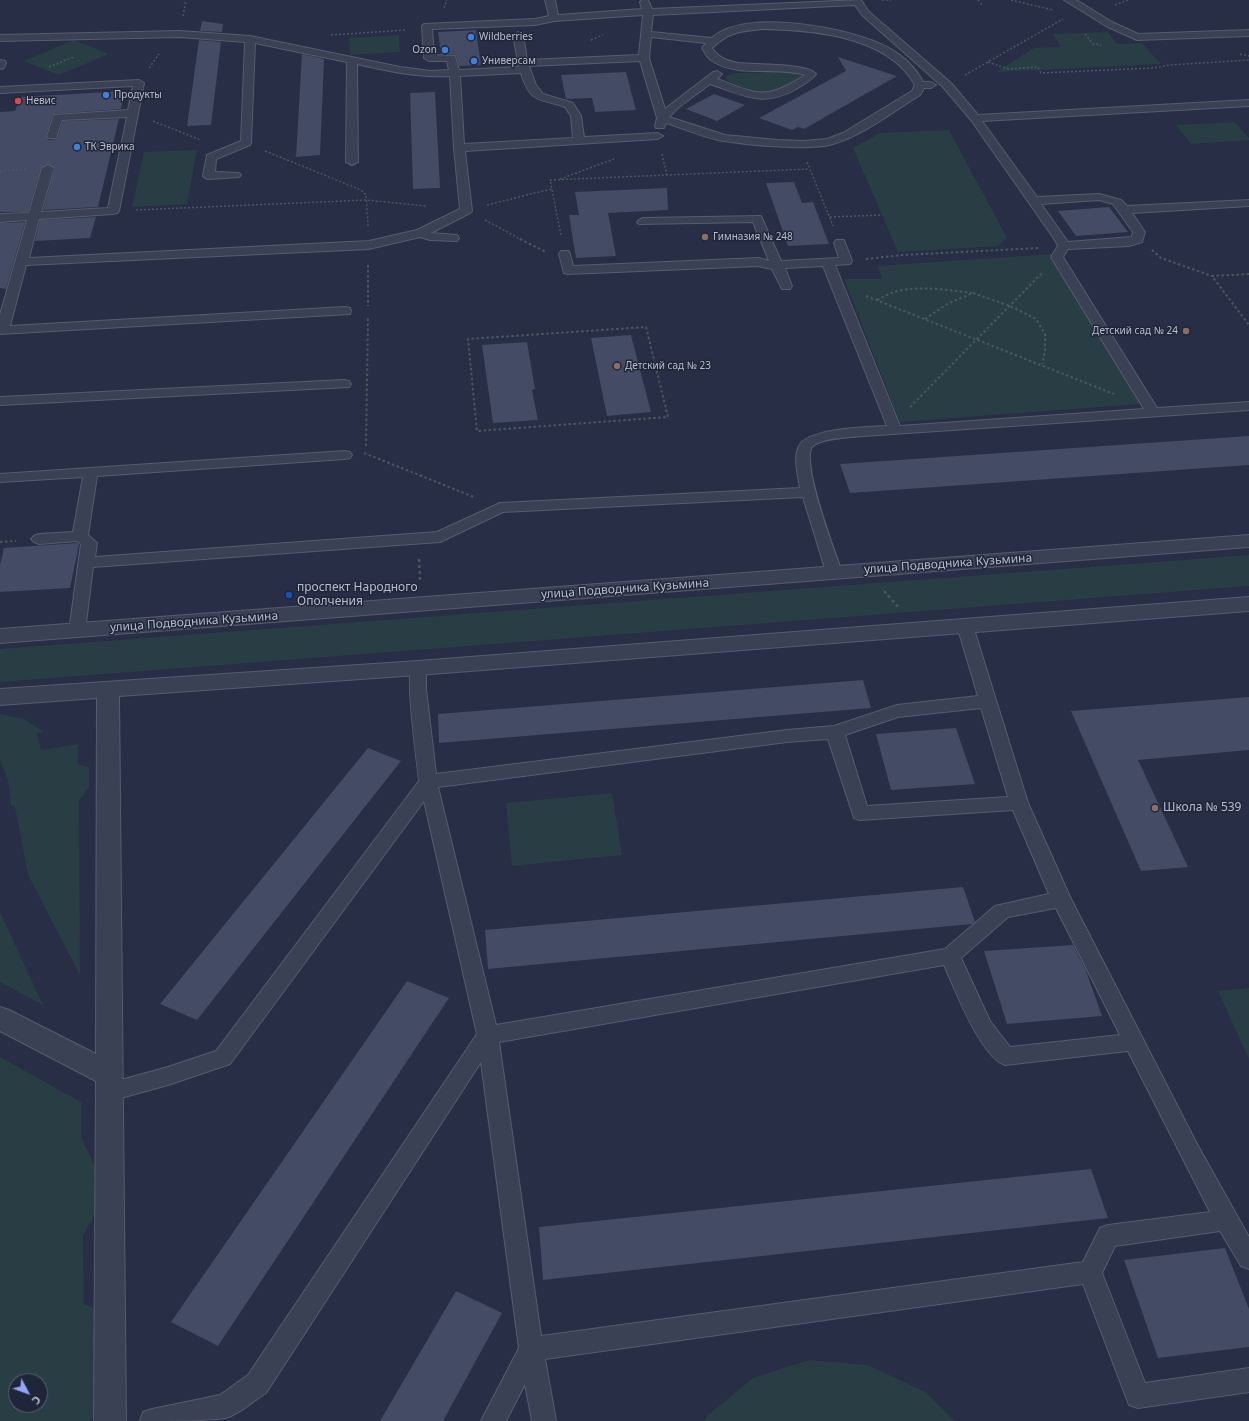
<!DOCTYPE html>
<meta charset="utf-8">
<style>
body{margin:0}
#map{position:relative;width:1249px;height:1421px;overflow:hidden;background:#272e45;font-family:"Noto Sans",sans-serif}
canvas{display:block}
.north{position:absolute;left:8px;top:1373px;width:40px;height:40px;box-sizing:border-box;background:#202639;border:1px solid #5d6274;border-radius:50%;rotate:131deg;font-size:11px;font-weight:700;line-height:16px;text-align:center;color:#b9bdcd}
.north::after{content:'';display:block;margin:auto;width:14px;height:18px;background:#90a6fb;clip-path:polygon(50% 0,100% 100%,50% 72%,0 100%)}
</style>
<div id="map">
<canvas width="1249" height="1421"></canvas>
<div class="north">С</div>
</div>
<script>
const ctx = document.querySelector('canvas').getContext('2d');
ctx.lineJoin = 'round';
function fillPath(path, color) { ctx.fillStyle = color; ctx.fill(path, 'evenodd'); }
function strokePath(path, color, width, dash) { ctx.strokeStyle = color; ctx.lineWidth = width; ctx.lineCap = dash ? 'butt' : 'round'; ctx.setLineDash(dash || []); ctx.stroke(path); }
function drawText(font, color, halo, rows, align = 'center') {
  ctx.font = font + ' "Noto Sans",sans-serif'; ctx.lineWidth = 3; ctx.setLineDash([]); ctx.textBaseline = 'middle'; ctx.strokeStyle = halo; ctx.fillStyle = color; for (const [text, x, y, turn = 0] of rows) {
    ctx.save(); ctx.translate(x, y); ctx.rotate((+turn || 0) * Math.PI / 180); ctx.textAlign = isNaN(turn) ? turn : align; if (halo) ctx.strokeText(text, 0, 0); ctx.fillText(text, 0, 0); ctx.restore();
  }
}
fillPath(new Path2D(`
 M 1108,32 L 1117,44 L 1142,43 L 1161,64 L 996,72 L 1034,48 L 1061,47 L 1053,34 Z
 M 399,35 L 400,52 L 350,55 L 349,38 Z
 M 74,40 L 109,54 L 59,75 L 23,61 Z
 M 794,72 L 802,75 L 801,77 C 792,82 780,90 769,92 C 756,94 741,86 729,82 L 726,79 L 726,76 L 736,73 Z
 M 1235,122 L 1249,138 L 1249,140 L 1191,144 L 1176,125 Z
 M 949,130 L 1007,238 L 998,246 L 898,252 L 853,148 L 880,133 Z
 M 197,150 L 187,204 L 132,207 L 144,152 Z
 M 1051,254 L 1140,404 L 900,422 L 844,279 L 882,279 L 878,266 Z
 M 1249,555 L 1249,586 L 0,682 L 0,649 Z
 M 0,714 L 24,719 L 44,732 L 37,733 L 41,750 L 78,744 L 78,764 L 89,767 L 89,787 L 79,801 L 80,975 L 28,875 L 15,807 L 11,805 L 8,780 L 0,760 Z
 M 612,793 L 622,855 L 512,866 L 506,803 Z
 M 0,912 L 43,1005 L 0,982 Z
 M 1249,988 L 1249,1059 L 1218,991 Z
 M 0,1057 L 81,1102 L 81,1137 L 107,1191 L 83,1236 L 84,1304 L 108,1314 L 100,1412 L 89,1421 L 0,1421 ZM 16,1381 L 40,1381 L 40,1405 L 16,1405 Z
 M 809,1360 L 868,1365 L 925,1392 L 955,1421 L 704,1421 L 708,1415 L 753,1378 Z`), '#293d45');
fillPath(new Path2D(`
 M 202,21 L 223,24 L 222,32 L 200,31 Z
 M 476,30 L 481,65 L 459,66 L 456,55 L 441,54 L 438,32 Z
 M 199,40 L 221,42 L 211,125 L 187,126 Z
 M 302,54 L 324,59 L 320,155 L 296,157 Z
 M 838,57 L 897,76 L 804,129 L 798,127 L 792,130 L 759,118 L 846,71 Z
 M 626,72 L 636,110 L 595,112 L 592,98 L 566,99 L 561,75 Z
 M 125,91 L 121,109 L 53,114 L 46,136 L 48,140 L 57,139 L 63,121 L 119,119 L 98,207 L 43,210 L 55,168 L 47,164 L 41,168 L 28,212 L 0,212 L 0,112 L 15,111 L 20,97 Z
 M 435,92 L 440,188 L 413,189 L 410,93 Z
 M 714,94 L 745,105 L 717,121 L 686,109 Z
 M 794,182 L 802,203 L 813,202 L 829,244 L 788,246 L 766,183 Z
 M 667,188 L 668,210 L 608,213 L 616,256 L 576,258 L 569,215 L 579,215 L 575,192 Z
 M 1109,207 L 1128,232 L 1076,236 L 1058,211 Z
 M 96,217 L 90,238 L 35,241 L 40,220 Z
 M 25,222 L 6,289 L 0,288 L 0,223 Z
 M 631,335 L 651,412 L 607,416 L 591,338 Z
 M 527,342 L 535,389 L 532,390 L 538,420 L 493,423 L 482,345 Z
 M 1249,436 L 1249,465 L 850,493 L 840,464 Z
 M 78,543 L 79,545 L 70,588 L 0,592 L 0,565 L 4,548 Z
 M 863,680 L 871,708 L 439,743 L 438,714 Z
 M 1249,697 L 1249,750 L 1138,760 L 1188,867 L 1141,871 L 1071,711 Z
 M 956,728 L 975,784 L 891,790 L 876,734 Z
 M 368,748 L 401,761 L 197,1020 L 160,1004 Z
 M 963,887 L 975,922 L 972,924 L 488,969 L 485,930 Z
 M 1073,945 L 1086,971 L 1102,1016 L 1007,1024 L 984,951 Z
 M 407,981 L 449,998 L 218,1346 L 171,1322 Z
 M 1091,1169 L 1108,1218 L 543,1280 L 539,1227 Z
 M 1225,1248 L 1249,1309 L 1249,1347 L 1158,1358 L 1124,1260 Z
 M 456,1291 L 502,1313 L 443,1421 L 380,1421 Z`), '#434b65');
const lane = new Path2D(`
 M 545,0 L 555,0 L 558,15 L 642,9 L 640,2 L 642,0 L 648,0 L 652,9 L 861,0 L 868,11 L 951,83 L 978,115 L 1249,100 L 1249,106 L 982,121 L 1037,197 L 1099,194 L 1121,200 L 1127,206 L 1249,200 L 1249,206 L 1132,213 L 1145,232 L 1142,242 L 1129,246 L 1068,249 L 1063,257 L 1157,408 L 1249,402 L 1249,410 L 863,436 C 852,437 819,438 812,447 C 801,464 835,552 842,572 L 839,576 L 834,577 L 829,576 L 826,572 L 803,497 L 503,512 L 440,542 L 93,567 L 85,631 L 83,635 L 77,636 L 71,635 L 69,631 L 81,544 L 77,541 L 39,544 L 34,542 L 31,539 L 34,536 L 39,534 L 73,532 L 83,477 L 0,482 L 0,474 L 345,451 L 350,452 L 352,455 L 350,458 L 345,459 L 97,476 L 88,535 L 97,543 L 95,557 L 437,532 L 500,503 L 800,488 C 798,475 793,458 799,446 C 807,428 869,427 887,426 L 823,266 L 785,268 L 792,286 L 790,289 L 782,289 L 772,269 L 758,266 L 568,274 L 564,273 L 559,254 L 561,251 L 569,251 L 573,266 L 759,258 L 769,261 L 753,222 L 639,224 L 637,222 L 639,220 L 643,218 L 761,216 L 781,261 L 839,258 L 834,243 L 836,240 L 844,240 L 852,261 L 850,264 L 835,265 L 900,426 L 1144,409 L 1051,257 L 1058,246 L 1055,240 L 971,120 L 943,87 L 862,15 L 855,5 L 653,15 L 651,32 L 712,38 C 744,7 853,28 889,48 C 903,56 916,68 923,82 L 931,82 L 936,85 L 931,88 L 924,88 L 920,95 C 893,112 863,135 833,144 C 810,151 748,145 724,141 C 705,138 685,129 666,123 L 664,128 L 656,128 L 655,126 L 657,118 L 640,61 L 529,66 L 536,85 L 543,94 L 573,103 L 581,116 L 584,137 L 658,133 L 663,136 L 658,139 L 465,151 L 472,211 L 470,213 L 431,233 L 457,235 L 459,238 L 457,241 L 430,240 L 420,237 L 369,249 L 26,265 L 10,326 L 345,307 L 350,308 L 351,311 L 350,314 L 0,334 L 0,315 L 27,220 L 0,222 L 0,214 L 29,213 L 42,168 L 48,165 L 54,168 L 41,212 L 108,208 L 127,117 L 62,120 L 56,138 L 48,138 L 47,136 L 54,115 L 128,110 L 133,86 L 0,93 L 0,87 L 139,80 L 144,83 L 119,211 L 117,213 L 113,214 L 39,219 L 29,258 L 369,241 L 417,230 L 460,209 L 454,148 L 450,76 C 418,78 388,71 357,64 L 358,162 L 352,165 L 346,162 L 347,62 L 255,43 L 251,143 L 250,145 L 216,159 L 215,172 L 239,173 L 241,175 L 239,177 L 209,179 L 205,178 L 203,176 L 207,155 L 241,141 L 245,42 L 180,37 L 0,41 L 0,35 L 180,31 L 250,36 L 400,67 L 431,71 L 449,70 L 447,61 L 429,61 L 424,58 L 422,26 L 424,24 L 535,19 L 549,16 ZM 643,15 L 639,55 L 527,60 L 523,35 L 518,32 L 513,35 L 519,67 L 459,70 L 455,56 L 434,55 L 432,29 L 535,25 L 554,21 ZM 763,29 C 813,30 888,36 915,85 L 912,91 L 843,133 L 827,139 L 804,141 L 777,140 L 725,135 L 669,117 L 679,107 L 710,84 C 743,95 763,108 796,89 C 804,84 811,81 816,74 C 807,63 754,65 738,63 C 727,61 719,58 712,48 C 729,32 741,31 763,29 ZM 651,37 L 706,43 L 702,48 C 705,52 707,58 711,60 C 738,79 775,66 805,75 C 765,101 758,94 717,79 L 722,74 L 717,71 L 713,72 L 665,109 L 649,58 ZM 521,73 C 530,104 540,98 565,107 L 571,116 L 573,138 L 464,144 L 460,76 ZM 1099,200 L 1113,204 L 1133,232 L 1132,237 L 1068,242 L 1041,204 Z
 M 1064,0 L 1076,0 L 1112,22 L 1138,34 L 1249,30 L 1249,36 L 1137,40 L 1106,26 Z
 M 0,60 L 5,61 L 6,63 L 4,68 L 0,69 Z
 M 344,380 L 349,381 L 351,384 L 349,387 L 0,405 L 0,397 Z
 M 965,621 L 971,622 L 973,626 L 1028,803 L 1071,899 L 1197,1144 L 1249,1237 L 1249,1269 L 1241,1266 L 1220,1231 L 1115,1246 L 1102,1273 L 1145,1383 L 1249,1368 L 1249,1392 L 1138,1408 L 1129,1405 L 1083,1284 L 545,1359 L 556,1421 L 532,1421 L 525,1384 L 506,1421 L 481,1421 L 519,1348 L 481,1062 L 266,1393 C 253,1401 241,1413 226,1418 C 206,1421 163,1421 140,1421 L 143,1412 L 152,1409 L 220,1395 L 248,1375 L 477,1034 L 424,801 L 230,1064 L 168,1085 L 110,1101 L 103,1099 L 99,1092 L 103,1085 L 110,1083 L 168,1067 L 216,1051 L 419,781 C 417,761 405,676 412,664 L 418,662 L 424,664 L 426,668 L 426,689 L 436,774 L 787,730 L 834,726 L 897,705 L 978,696 L 957,626 L 959,622 ZM 981,708 L 1008,797 L 867,806 L 845,735 L 898,717 ZM 828,739 L 854,818 L 860,820 L 1013,810 L 1049,894 L 995,906 L 945,949 L 496,1025 L 438,787 L 787,742 ZM 1056,908 L 1120,1035 L 1010,1047 L 990,1021 L 961,958 L 1008,917 ZM 944,965 C 955,989 980,1056 1005,1065 L 1128,1051 L 1210,1212 L 1108,1225 L 1100,1228 L 1083,1262 L 541,1336 L 499,1042 Z`);
const street = new Path2D(`
 M 1249,535 L 1249,547 L 0,643 L 0,629 Z
 M 1249,597 L 1249,611 L 418,675 L 119,696 L 126,1421 L 94,1421 L 96,1081 L 0,1031 L 0,1007 L 9,1010 L 96,1054 L 97,698 L 0,705 L 0,689 L 418,661 Z`);
strokePath(lane, '#575c6e', 2);
strokePath(street, '#575c6e', 2);
strokePath(new Path2D(`
 M 882,0 L 891,0
 M 978,0 L 983,6
 M 1011,0 L 1053,10
 M 1115,5 L 1128,0
 M 444,8 L 447,0
 M 183,16 L 186,0
 M 1085,34 L 1093,44 L 1099,44 L 1101,46
 M 331,35 L 406,30
 M 591,40 L 603,35
 M 1240,54 L 1249,56
 M 988,62 L 1008,69 L 1038,67 L 1041,73 L 1153,68 L 1170,65 L 1249,60
 M 49,67 L 74,57
 M 149,68 L 159,54
 M 965,75 L 1063,19
 M 153,121 L 201,140
 M 265,151 L 361,190 L 366,195 L 368,226
 M 662,154 L 667,175
 M 807,162 L 833,226
 M 0,171 L 26,169
 M 560,179 L 614,159
 M 487,205 L 551,189
 M 136,210 L 366,200 L 426,206
 M 830,217 L 882,215
 M 485,220 L 522,240
 M 561,235 L 550,180 L 809,169`), '#475a61', 1.5, [2, 2]);
strokePath(new Path2D(`
 M 520,239 L 546,252
 M 1152,250 L 1161,258 L 1212,276
 M 866,259 L 902,255 L 1039,248
 M 368,265 L 368,306
 M 1249,274 L 1212,276 L 1249,325
 M 866,296 L 1114,394
 M 877,300 C 883,297 888,294 894,292 C 919,285 947,290 973,293
 M 925,319 L 949,303 L 973,293 L 1010,306 L 1036,319 L 1045,334 L 1045,351 L 1042,364
 M 646,327 L 668,417 L 477,431 L 468,339 Z
 M 910,407 L 1042,273
 M 366,446 L 368,317
 M 364,453 L 474,497
 M 0,542 L 16,541`), '#475a61', 2, [2.5, 2.5]);
strokePath(new Path2D(`
 M 419,559 L 420,580
 M 884,591 L 899,608`), '#475a61', 2.5, [3, 3]);
fillPath(lane, '#3b4154');
fillPath(street, '#3b4154');
for (const [x, y, r, color] of [
 [471,37,4,"#3f7fe0"],
 [445,50,4,"#3f7fe0"],
 [474,61,4,"#3f7fe0"],
 [106,95,4,"#3f7fe0"],
 [18,101,4,"#e0444e"],
 [77,147,4,"#3f7fe0"],
 [705,237,4,"#8d6e63"],
 [1186,331,4,"#8d6e63"],
 [617,366,4,"#8d6e63"],
 [289,595,4,"#1a4fb4"],
 [1155,808,4,"#8d6e63"]
]) { const dot = new Path2D(); dot.arc(x, y, r, 0, 2 * Math.PI); ctx.fillStyle = color; ctx.fill(dot); strokePath(dot, '#202639', 1.5); }
drawText('10px', '#b9bdcd', '#202639', [
 ["Wildberries",479,37],
 ["Ozon",437,50,"right"],
 ["Универсам",482,61],
 ["Продукты",114,95],
 ["Невис",26,101],
 ["ТК Эврика",85,147],
 ["Гимназия № 248",713,237],
 ["Детский сад № 24",1178,331,"right"],
 ["Детский сад № 23",625,366]
], 'left');
drawText('12px', '#b9bdcd', '#202639', [
 ["улица Подводника Кузьмина",948,564,-4],
 ["улица Подводника Кузьмина",625,589,-4],
 ["улица Подводника Кузьмина",194,622,-4]
]);
drawText('12px', '#b9bdcd', '#202639', [
 ["проспект Народного",297,588],
 ["Ополчения",297,602],
 ["Школа № 539",1163,808]
], 'left');
</script>
